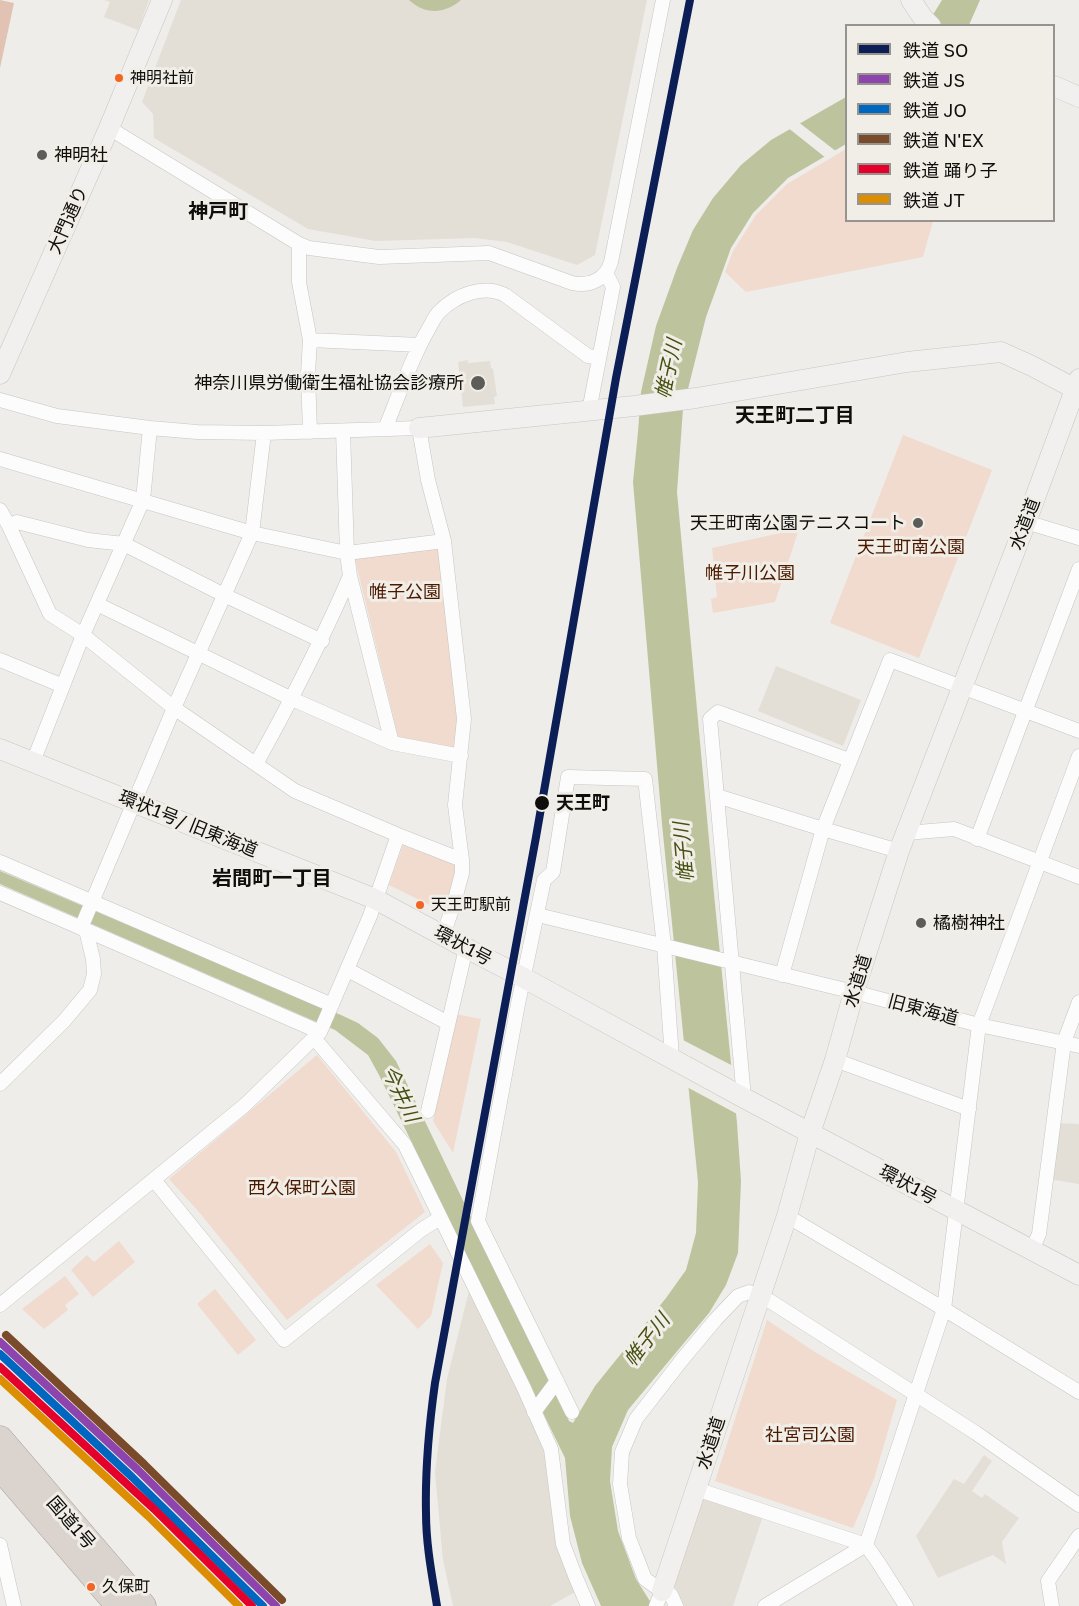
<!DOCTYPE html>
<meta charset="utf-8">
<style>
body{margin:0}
#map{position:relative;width:1079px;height:1606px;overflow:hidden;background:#efede9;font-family:"Golos Text","Noto Sans JP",sans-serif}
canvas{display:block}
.legend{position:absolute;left:845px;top:24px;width:210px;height:198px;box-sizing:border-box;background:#f1eee7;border:2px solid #97948f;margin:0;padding:8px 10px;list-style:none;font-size:18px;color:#0f0e0c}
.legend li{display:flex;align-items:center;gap:12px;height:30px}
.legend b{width:30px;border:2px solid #97948f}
</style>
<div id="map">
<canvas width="1079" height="1606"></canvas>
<ul class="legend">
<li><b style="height:8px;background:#0c1e56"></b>鉄道 SO</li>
<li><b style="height:8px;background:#8e44ad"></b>鉄道 JS</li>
<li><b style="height:8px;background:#0067c0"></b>鉄道 JO</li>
<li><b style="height:8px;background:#7a4b2a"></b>鉄道 N'EX</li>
<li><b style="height:8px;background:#e4002b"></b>鉄道 踊り子</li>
<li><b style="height:8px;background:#db8e02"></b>鉄道 JT</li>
</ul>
</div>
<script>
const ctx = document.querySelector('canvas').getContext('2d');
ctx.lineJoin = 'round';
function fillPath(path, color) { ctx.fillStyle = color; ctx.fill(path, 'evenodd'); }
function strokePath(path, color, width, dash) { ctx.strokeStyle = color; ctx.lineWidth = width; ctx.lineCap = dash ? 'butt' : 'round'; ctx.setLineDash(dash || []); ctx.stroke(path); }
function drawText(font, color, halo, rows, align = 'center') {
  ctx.font = font + ' "Golos Text","Noto Sans JP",sans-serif'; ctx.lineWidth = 6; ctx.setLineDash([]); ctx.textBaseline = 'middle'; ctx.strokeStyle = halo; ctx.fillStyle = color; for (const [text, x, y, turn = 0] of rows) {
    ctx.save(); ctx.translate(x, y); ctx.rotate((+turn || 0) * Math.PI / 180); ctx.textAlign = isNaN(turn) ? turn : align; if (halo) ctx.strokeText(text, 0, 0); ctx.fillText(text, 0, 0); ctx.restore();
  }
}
fillPath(new Path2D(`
 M 104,0 L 149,0 L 138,30 L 104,17 L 110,2 Z
 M 181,0 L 647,0 L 595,255 L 577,265 L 507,242 L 475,238 L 376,241 L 308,229 L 154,138 L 153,114 L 142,102 Z
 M 468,360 L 468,363 L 490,361 L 491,368 L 493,369 L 497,396 L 494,397 L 495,404 L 463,407 L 458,362 Z
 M 776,666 L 861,700 L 843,746 L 758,711 Z
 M 1057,1123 L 1079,1124 L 1079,1184 L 1048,1179 Z
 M 470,1287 L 547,1449 L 575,1592 L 550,1606 L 453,1606 L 443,1560 L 435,1472 L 447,1379 Z
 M 984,1455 L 992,1461 L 972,1491 L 982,1498 L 985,1494 L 1019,1518 L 1002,1542 L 1006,1564 L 993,1555 L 938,1578 L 916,1536 L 954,1479 L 964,1484 Z
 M 703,1497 L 763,1516 L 733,1606 L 684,1606 L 674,1586 L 674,1581 Z`), '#e3ded6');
fillPath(new Path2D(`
 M 846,149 L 846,220 L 933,221 L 923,257 L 746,292 L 725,272 L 733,251 L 756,215 L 787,184 Z
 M 903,435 L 992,470 L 919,658 L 830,623 Z
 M 799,529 L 775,602 L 713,613 L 711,599 L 717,597 L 712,548 Z
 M 441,544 L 460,718 L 459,754 L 399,740 L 355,559 Z
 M 403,845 L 458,865 L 446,913 L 389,885 Z
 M 456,1014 L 481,1019 L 453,1153 L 433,1121 Z
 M 317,1055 L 396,1152 L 425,1212 L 287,1320 L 199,1212 L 169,1179 Z
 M 119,1241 L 135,1262 L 93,1297 L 71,1270 L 87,1255 L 94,1262 Z
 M 430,1244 L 443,1263 L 431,1316 L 418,1329 L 376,1285 Z
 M 65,1276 L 79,1294 L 65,1305 L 68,1310 L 44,1329 L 22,1309 Z
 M 215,1289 L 256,1340 L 238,1355 L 197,1304 Z
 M 767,1320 L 815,1352 L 897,1400 L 874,1479 L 853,1528 L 715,1481 Z`), '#f1dace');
fillPath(new Path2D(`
 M 0,0 L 14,3 L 0,68 Z`), '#e1c2b3');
fillPath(new Path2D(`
 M 409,0 L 461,0 C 445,14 425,15 409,0 Z
 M 942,0 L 980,0 L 969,25 L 926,26 Z
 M 846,97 L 846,144 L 788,178 L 753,213 L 731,248 L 706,317 L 683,409 L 677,492 L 714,894 L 737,1123 L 741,1181 L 738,1253 L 726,1285 L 709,1313 L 628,1410 L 612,1447 L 610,1481 L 618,1531 L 636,1579 L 653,1606 L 601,1606 L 582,1563 L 570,1516 L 565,1458 L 379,1075 L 368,1055 L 335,1030 L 0,884 L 0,871 L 341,1015 L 358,1023 L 378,1038 L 396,1061 L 569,1421 L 573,1423 L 595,1386 L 666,1298 L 686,1270 L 696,1233 L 698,1182 L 662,824 L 633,482 L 638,432 L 641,392 L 656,326 L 677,268 L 693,230 L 713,198 L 741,165 L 771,140 Z`), '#bdc49d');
fillPath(new Path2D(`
 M 797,121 L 837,152 L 826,158 L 787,127 Z
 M 681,1039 L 735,1067 L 739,1115 L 685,1086 Z`), '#efede9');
const street = new Path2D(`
 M 109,128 L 299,244 L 309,248 L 379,257 L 489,253 L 572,283 C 590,287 606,279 611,262 L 663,0
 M 299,244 L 299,282 L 310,340 L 308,374 L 310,432
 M 310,340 L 420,345
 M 0,400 L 57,416 L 150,428 L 197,432 L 264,433 L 419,428 L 428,480 L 444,541 L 464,719 L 455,805 L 462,860 L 462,873 L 454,903 L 443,936
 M 589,411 L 613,287 L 606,273
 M 385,429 C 399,395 411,359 429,328 C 432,323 435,316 439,312 C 456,295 483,284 505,295 L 588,356 L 599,358
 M 343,431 L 347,553 L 350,576 L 392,743
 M 0,459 L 252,533 L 347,553 L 444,541
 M 0,510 L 9,526 L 50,614 L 83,635 L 174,708 L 295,791 L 398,835 L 462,860
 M 1026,522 L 1079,538
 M 9,526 L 17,522 L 88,540 L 124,544 L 224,595 L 322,641
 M 97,604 L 292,699 L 392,743 L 461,756
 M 0,660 L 63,686
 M 33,762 L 83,635 L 143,500 L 150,428
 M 256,764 C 290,703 322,640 350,576
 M 717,796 L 823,829 L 899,851
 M 906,833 L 954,829 L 1079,877
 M 977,839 L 1079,569
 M 0,862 L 332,1005
 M 0,893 L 86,930 L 93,959 L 94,974 L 90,990 L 64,1021 L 0,1084
 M 538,915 L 854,992 L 979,1025 L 1079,1046
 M 81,928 L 174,708 L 252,533 L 264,433
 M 86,930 L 320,1032
 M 348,970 L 448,1023
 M 782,975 L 823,829 L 890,660 L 1079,731
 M 314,1038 L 405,1145 L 524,1388 L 551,1449 L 563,1544 L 576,1578 L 588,1606
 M 835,1060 L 969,1109
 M 744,1098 L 710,719 L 718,712 L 849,760
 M 428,1111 L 466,948
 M 154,1180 L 284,1340 L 421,1230 L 440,1218
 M 787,1216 L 944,1309 L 1079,1392
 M 1032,1250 L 1039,1234 L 1064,1042 L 1079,1002
 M 0,1305 L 245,1105 L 320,1032 L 370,916 L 398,835
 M 534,1412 L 557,1381
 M 572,1412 L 478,1221 L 518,1004 L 544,880 L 553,872 L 568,777 L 645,779 L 664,946 L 672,1058
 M 696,1489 L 866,1545 L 878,1562 L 906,1606
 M 0,1545 L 14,1606
 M 656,1606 L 662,1591
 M 676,1606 L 671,1595 L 662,1591 L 645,1579 L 629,1538 L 620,1484 L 622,1452 L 636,1419 L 681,1361 L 716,1319 L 738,1296 L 749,1292 L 770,1301 L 976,1433 L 1079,1505
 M 765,1606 L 866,1545 L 944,1309 L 979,1025 L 1079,756
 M 1052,1606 L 1048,1581 L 1079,1536`);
const secondary = new Path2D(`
 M 911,0 L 923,18 L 931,26
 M 1054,86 L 1079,97
 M 0,374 L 109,128 L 162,0
 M 419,428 L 634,406 L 696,398 L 907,362 L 1001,352 L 1032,366 L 1079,391
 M 0,749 L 375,899 L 466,948 L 524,978 L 744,1098 L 1079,1275
 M 662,1591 L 787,1216 L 810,1133 L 835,1060 L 854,992 L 899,851 L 1026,522 L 1079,379`);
const highway = new Path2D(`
 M 0,1439 L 143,1606
 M 0,1467 L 119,1606`);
strokePath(street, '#c6c5c2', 15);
strokePath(secondary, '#c6c5c2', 21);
strokePath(highway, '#a79e96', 27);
strokePath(street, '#fdfcfc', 14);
strokePath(secondary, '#f2f0ee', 20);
strokePath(highway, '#dbd4ce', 26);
strokePath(new Path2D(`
 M 437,1606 C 432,1575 426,1545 426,1513 C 425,1469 429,1426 435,1383 L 536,837 L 616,378 L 690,0`), '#0c1e56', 8);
strokePath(new Path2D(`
 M 0,1342 L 138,1470 L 276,1606`), '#8e44ad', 8);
strokePath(new Path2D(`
 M 0,1354 L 132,1477 L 263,1606`), '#0067c0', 8);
strokePath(new Path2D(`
 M 6,1335 L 144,1464 L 282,1600`), '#7a4b2a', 8);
strokePath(new Path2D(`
 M 0,1367 L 154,1509 L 252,1606`), '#e4002b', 8);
strokePath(new Path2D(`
 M 0,1379 L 148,1516 L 239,1606`), '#db8e02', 8);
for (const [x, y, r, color] of [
 [119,78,5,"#f26522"],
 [42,155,6,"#5d5c59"],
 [478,383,8,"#5d5c59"],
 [918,523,6,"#5d5c59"],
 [542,803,8,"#0f0e0c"],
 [420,905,5,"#f26522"],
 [921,923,6,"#5d5c59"],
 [91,1587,5,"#f26522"]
]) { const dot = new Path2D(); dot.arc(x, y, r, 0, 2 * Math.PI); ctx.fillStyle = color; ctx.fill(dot); strokePath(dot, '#f1eee7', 2); }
drawText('16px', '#0f0e0c', '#f1eee7', [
 ["神明社前",130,78],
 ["天王町駅前",431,905],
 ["久保町",102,1587]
], 'left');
drawText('18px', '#0f0e0c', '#f1eee7', [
 ["神明社",54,155],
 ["神奈川県労働衛生福祉協会診療所",464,383,"right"],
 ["天王町南公園テニスコート",906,523,"right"],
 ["橘樹神社",933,923]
], 'left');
drawText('18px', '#0f0e0c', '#f1eee7', [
 ["大門通り",68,220,-66],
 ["水道道",1025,524,-69],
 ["環状1号/ 旧東海道",188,824,22],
 ["環状1号",463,946,28],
 ["水道道",858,981,-73],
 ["旧東海道",923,1010,15],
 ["環状1号",908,1185,28],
 ["水道道",711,1443,-72],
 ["国道1号",71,1523,49]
]);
drawText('18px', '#4b1900', '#f1eee7', [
 ["天王町南公園",911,547],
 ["帷子川公園",750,573],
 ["帷子公園",405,592],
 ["西久保町公園",302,1188],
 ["社宮司公園",810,1435]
]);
drawText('bold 18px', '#0f0e0c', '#f1eee7', [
 ["天王町",556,803]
], 'left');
drawText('bold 20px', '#0f0e0c', '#f1eee7', [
 ["神戸町",218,212],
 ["天王町二丁目",795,416],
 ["岩間町一丁目",272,879]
]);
drawText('italic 20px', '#475012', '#f1eee7', [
 ["帷子川",669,369,-78],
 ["帷子川",684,852,-95],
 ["今井川",400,1094,64],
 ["帷子川",647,1340,-52]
]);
</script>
